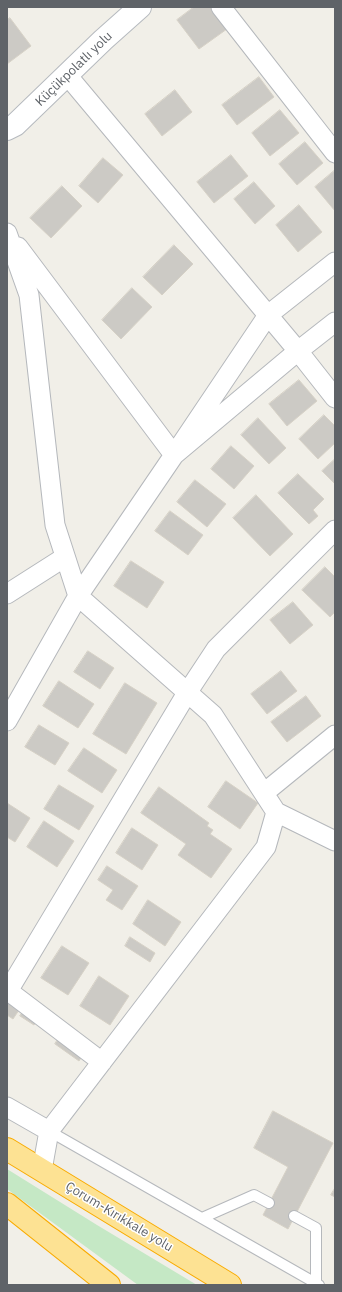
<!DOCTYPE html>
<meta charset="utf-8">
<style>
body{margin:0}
#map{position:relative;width:342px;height:1292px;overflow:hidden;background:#f1efe8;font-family:"IBM Plex Sans",sans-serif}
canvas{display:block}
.frame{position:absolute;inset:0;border:8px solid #5f6368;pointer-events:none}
</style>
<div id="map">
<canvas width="342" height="1292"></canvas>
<div class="frame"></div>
</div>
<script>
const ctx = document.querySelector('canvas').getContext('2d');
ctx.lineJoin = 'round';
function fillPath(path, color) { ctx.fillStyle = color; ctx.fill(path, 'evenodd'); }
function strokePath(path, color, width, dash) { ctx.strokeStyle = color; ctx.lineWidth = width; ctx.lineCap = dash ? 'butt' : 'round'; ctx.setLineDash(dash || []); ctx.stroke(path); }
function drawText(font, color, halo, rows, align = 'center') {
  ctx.font = font + ' "IBM Plex Sans",sans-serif'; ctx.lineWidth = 3; ctx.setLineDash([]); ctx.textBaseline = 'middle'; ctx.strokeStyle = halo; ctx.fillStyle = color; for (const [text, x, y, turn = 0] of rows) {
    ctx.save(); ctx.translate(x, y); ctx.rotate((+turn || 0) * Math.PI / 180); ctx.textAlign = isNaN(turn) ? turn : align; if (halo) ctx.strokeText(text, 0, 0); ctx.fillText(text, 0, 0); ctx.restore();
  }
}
fillPath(new Path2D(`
 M 7,1169 L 97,1225 L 197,1285 L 138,1285 L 7,1189 Z`), '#c5e8c5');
const building = new Path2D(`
 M 194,7 L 210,7 L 227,29 L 199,49 L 177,20 Z
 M 10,18 L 31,46 L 7,64 L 7,20 Z
 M 259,77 L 274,97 L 237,125 L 222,105 Z
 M 175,90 L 192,112 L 162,136 L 145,114 Z
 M 280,110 L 299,133 L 270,156 L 252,133 Z
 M 305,142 L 323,163 L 297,185 L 279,164 Z
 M 231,155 L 248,176 L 214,203 L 197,182 Z
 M 103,158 L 123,175 L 98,203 L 79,186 Z
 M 334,171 L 335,172 L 335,211 L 315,187 Z
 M 254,182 L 275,206 L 255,224 L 234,199 Z
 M 62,186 L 82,206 L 51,238 L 30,218 Z
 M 299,205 L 322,232 L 298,252 L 276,225 Z
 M 174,245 L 193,264 L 162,295 L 143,277 Z
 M 132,288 L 152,307 L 121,339 L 102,320 Z
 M 299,380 L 317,401 L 287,426 L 269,404 Z
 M 324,415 L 335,426 L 335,443 L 318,459 L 299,439 Z
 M 258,418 L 286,448 L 269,464 L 241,435 Z
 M 231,446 L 254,466 L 234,489 L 211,469 Z
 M 335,459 L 335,484 L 322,471 Z
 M 298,474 L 324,499 L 313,510 L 318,516 L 309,524 L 278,493 Z
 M 195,480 L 226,504 L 207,527 L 177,502 Z
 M 256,495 L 293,534 L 270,556 L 233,518 Z
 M 170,511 L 203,535 L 188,555 L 155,531 Z
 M 131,561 L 164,582 L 147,608 L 114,586 Z
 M 325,567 L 335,577 L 335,612 L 330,617 L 302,590 Z
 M 293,602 L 313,625 L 290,644 L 270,620 Z
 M 88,651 L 114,668 L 100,689 L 74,672 Z
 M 281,671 L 297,691 L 267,714 L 251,694 Z
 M 59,681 L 94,704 L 78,728 L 43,706 Z
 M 125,683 L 157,703 L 126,754 L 93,734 Z
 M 306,696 L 321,716 L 287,742 L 271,722 Z
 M 39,725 L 69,743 L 55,765 L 25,747 Z
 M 84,748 L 117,770 L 102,793 L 68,771 Z
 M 226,781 L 258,803 L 240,829 L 208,807 Z
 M 59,785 L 94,806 L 79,830 L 44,809 Z
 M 159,787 L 209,823 L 207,826 L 213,830 L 210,834 L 232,849 L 211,878 L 178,855 L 186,844 L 141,813 Z
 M 7,803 L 30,818 L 15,842 L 7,837 Z
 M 44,821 L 74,841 L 57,867 L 27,847 Z
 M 132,828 L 158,845 L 142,870 L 116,853 Z
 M 107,866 L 138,886 L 122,910 L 106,900 L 113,890 L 98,880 Z
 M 148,900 L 181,922 L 165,946 L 133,924 Z
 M 130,937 L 155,953 L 150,962 L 125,946 Z
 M 62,946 L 89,963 L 68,995 L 41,978 Z
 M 99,976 L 129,996 L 110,1025 L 80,1006 Z
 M 7,994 L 23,1004 L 13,1019 L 7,1015 Z
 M 25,1009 L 39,1018 L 34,1025 L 20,1016 Z
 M 60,1036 L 85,1052 L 79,1061 L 55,1044 Z
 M 273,1111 L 333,1143 L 288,1229 L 263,1215 L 288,1167 L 254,1148 Z
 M 335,1188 L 335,1197 L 331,1195 Z`);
fillPath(building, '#cccac5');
strokePath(building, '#d6d1c6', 1);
const lane = new Path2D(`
 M 49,1131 L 319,1285
 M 294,1216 L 316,1228 L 316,1285
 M 202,1218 L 254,1195 L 269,1203`);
const street = new Path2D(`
 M 221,7 L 335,153
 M 67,75 L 298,351 L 335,398
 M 7,233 L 29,295 L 55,525 L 78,596 L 213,715 L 276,812 L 266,847 L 49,1131 L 42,1170
 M 18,247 L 174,455 L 268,315 L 335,262
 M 7,594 L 65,557
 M 7,721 L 78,596 L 174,455 L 298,351 L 335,322
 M 264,793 L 335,735
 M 276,812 L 335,841
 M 7,990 L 102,1062
 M 8,991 L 187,693 L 216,649 L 335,530
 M 7,1107 L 49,1131`);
const secondary = new Path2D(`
 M 7,129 L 15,125 L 103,40 L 140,7`);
const highway = new Path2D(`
 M 7,1149 L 230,1285
 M 7,1204 L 109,1285`);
strokePath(lane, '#b5b8bc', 12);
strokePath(street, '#b5b8bc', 21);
strokePath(secondary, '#b6babf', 24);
strokePath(highway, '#f9ab00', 24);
strokePath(new Path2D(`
 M 269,1285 L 269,1284`), '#9cc7a9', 2.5, [4, 2]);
strokePath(lane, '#fff', 10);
strokePath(street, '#fff', 19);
strokePath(secondary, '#fff', 22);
strokePath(highway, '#fde293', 22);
drawText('13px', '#5f6368', '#fff', [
 ["Küçükpolatlı yolu",74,69,-44],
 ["Çorum-Kırıkkale yolu",119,1217,31]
]);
</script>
